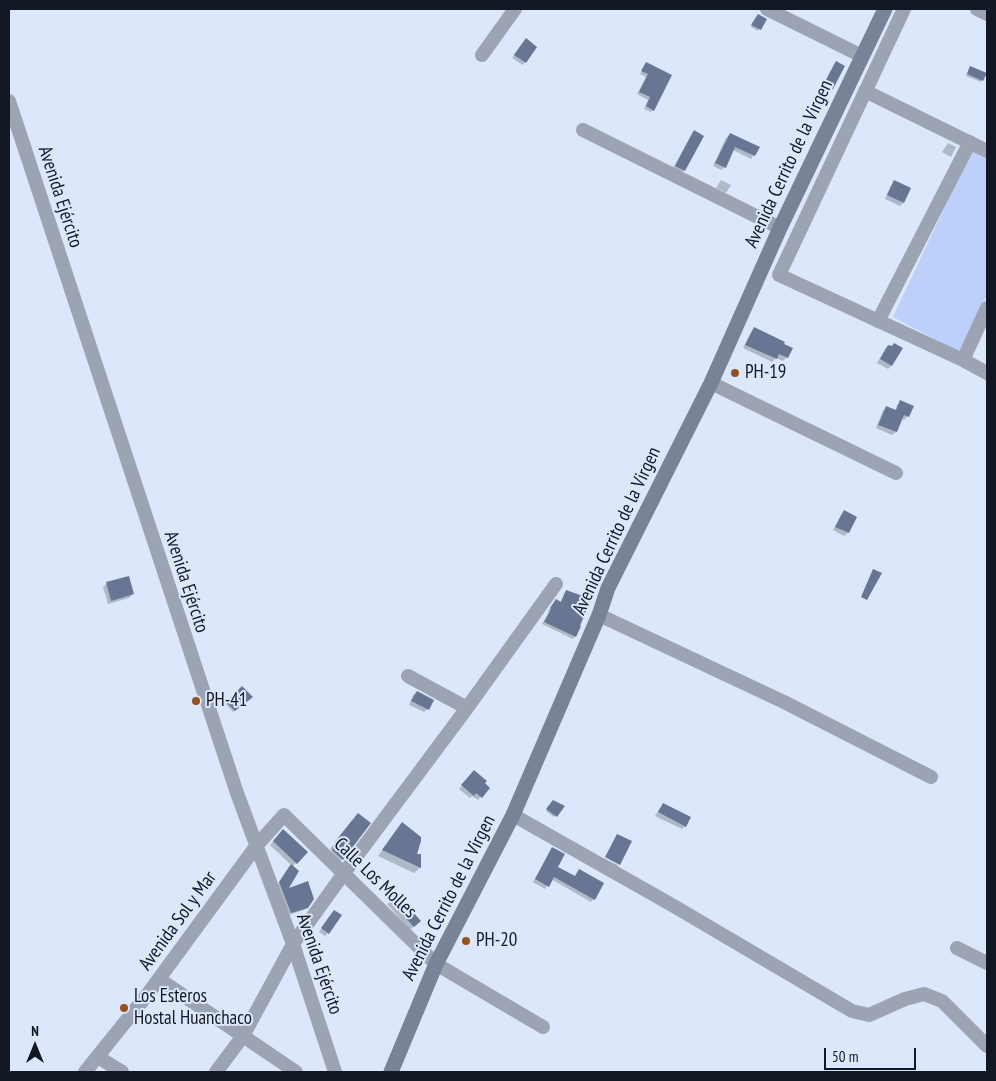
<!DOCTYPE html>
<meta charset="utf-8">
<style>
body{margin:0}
#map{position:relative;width:996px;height:1081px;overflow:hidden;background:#dde7fb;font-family:"PT Sans Narrow",sans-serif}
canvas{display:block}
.frame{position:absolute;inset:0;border:10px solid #121823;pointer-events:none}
.north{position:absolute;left:10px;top:1021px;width:50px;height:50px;-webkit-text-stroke:4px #dde7fb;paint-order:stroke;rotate:0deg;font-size:14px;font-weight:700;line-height:20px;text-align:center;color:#121823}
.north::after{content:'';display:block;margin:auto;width:18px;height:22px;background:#121823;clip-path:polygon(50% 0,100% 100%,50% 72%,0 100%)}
.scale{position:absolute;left:824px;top:1048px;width:92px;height:22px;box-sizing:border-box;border:2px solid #121823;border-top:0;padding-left:6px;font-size:15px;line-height:18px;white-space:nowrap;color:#121823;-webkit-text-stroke:4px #dde7fb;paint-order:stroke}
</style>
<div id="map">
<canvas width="996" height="1081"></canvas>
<div class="frame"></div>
<div class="north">N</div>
<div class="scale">50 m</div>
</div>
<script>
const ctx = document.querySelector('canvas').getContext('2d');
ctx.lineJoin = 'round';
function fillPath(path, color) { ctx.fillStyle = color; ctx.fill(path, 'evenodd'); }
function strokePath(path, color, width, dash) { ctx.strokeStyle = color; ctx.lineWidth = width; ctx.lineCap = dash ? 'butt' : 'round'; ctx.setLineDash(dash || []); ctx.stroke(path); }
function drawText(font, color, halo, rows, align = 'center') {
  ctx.font = font + ' "PT Sans Narrow",sans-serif'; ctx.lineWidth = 4; ctx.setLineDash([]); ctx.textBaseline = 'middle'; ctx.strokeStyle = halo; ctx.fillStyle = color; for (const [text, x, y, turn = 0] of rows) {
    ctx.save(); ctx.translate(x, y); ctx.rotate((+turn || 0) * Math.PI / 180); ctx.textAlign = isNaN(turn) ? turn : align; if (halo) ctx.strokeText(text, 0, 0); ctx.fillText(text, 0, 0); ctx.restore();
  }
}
fillPath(new Path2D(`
 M 972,149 L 987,157 L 987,295 L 959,352 L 893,317 Z`), '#bcd0fa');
fillPath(new Path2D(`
 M 756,17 L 765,19 L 758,31 L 751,27 Z
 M 523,42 L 525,62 L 523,65 L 512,58 Z
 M 836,62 L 832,88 L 828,91 L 821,88 L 833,66 Z
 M 646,64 L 670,75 L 653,110 L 651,112 L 644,109 L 648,100 L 637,94 L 646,77 L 640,74 Z
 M 969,68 L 982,80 L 981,82 L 966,76 Z
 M 694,132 L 684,170 L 681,174 L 672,170 L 691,135 Z
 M 730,135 L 754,155 L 751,159 L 733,150 L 725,167 L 721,170 L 713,166 L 726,138 Z
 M 948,143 L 956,147 L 951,157 L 942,152 Z
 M 721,180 L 731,185 L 726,193 L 716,188 Z
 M 895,182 L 910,189 L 903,203 L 900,206 L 885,199 L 891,185 Z
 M 754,329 L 791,349 L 787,357 L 783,361 L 776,358 L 772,362 L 743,348 L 751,332 Z
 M 889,346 L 901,348 L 891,366 L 888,369 L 877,363 L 885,349 Z
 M 901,402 L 908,416 L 904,420 L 901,418 L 896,432 L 892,435 L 876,428 L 883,411 L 887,408 L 895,411 L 897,405 Z
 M 844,512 L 856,518 L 848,533 L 844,536 L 833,530 L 841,515 Z
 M 128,577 L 133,594 L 129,598 L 108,604 L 103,587 L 106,584 Z
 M 566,591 L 575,636 L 573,639 L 542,624 L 549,612 L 548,611 L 553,604 L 560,603 L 564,594 Z
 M 242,687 L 251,697 L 233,712 L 226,704 Z
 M 417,692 L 428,709 L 424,712 L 409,705 L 413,695 Z
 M 471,775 L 488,788 L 478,800 L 472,796 L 470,798 L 459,789 Z
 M 553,802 L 563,807 L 554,817 L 546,811 Z
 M 663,805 L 685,826 L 682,829 L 655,816 L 660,808 Z
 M 352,820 L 369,823 L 342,859 L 336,865 L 328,856 L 332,851 L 330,849 Z
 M 397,829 L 416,855 L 420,855 L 420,868 L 414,873 L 378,856 Z
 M 283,830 L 307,852 L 292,867 L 286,890 L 307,907 L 304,910 L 288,915 L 277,886 L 288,868 L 291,865 L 270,845 Z
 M 550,852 L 556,867 L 594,899 L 591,902 L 551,879 L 545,889 L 533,882 Z
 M 604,858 L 618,865 L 616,867 L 603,861 Z
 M 396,896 L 419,921 L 410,930 L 387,904 Z
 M 331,914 L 328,933 L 325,936 L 319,932 Z`), '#0003');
fillPath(new Path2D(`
 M 758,14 L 767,19 L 761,30 L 751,25 Z
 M 526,38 L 537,47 L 526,63 L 514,55 Z
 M 836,61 L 845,66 L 833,89 L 824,84 Z
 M 646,62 L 672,75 L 654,111 L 646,106 L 650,97 L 639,92 L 648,74 L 641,71 Z
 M 970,66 L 987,73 L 983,81 L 967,74 Z
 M 694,130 L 704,136 L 685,171 L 675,166 Z
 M 730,133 L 760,147 L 755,156 L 735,147 L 726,168 L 715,163 Z
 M 894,180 L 911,188 L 904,203 L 887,195 Z
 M 754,327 L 785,342 L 784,344 L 793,348 L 788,358 L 779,354 L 777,359 L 745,345 Z
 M 894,343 L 903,348 L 892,366 L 880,359 L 888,345 L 892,346 Z
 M 900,400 L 914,406 L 909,417 L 904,415 L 897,432 L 878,425 L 886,406 L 896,410 Z
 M 844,510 L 857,517 L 849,533 L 835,527 Z
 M 873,569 L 882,573 L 867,600 L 861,597 Z
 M 129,576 L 134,594 L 111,601 L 106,582 Z
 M 566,590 L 591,599 L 580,626 L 581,626 L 576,637 L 544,622 L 551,609 L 550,608 L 556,599 L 561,602 Z
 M 242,686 L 253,697 L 235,711 L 226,702 Z
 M 417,691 L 434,700 L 429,710 L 411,701 Z
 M 474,770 L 487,781 L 485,783 L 490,788 L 482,798 L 476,793 L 474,796 L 461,785 Z
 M 553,800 L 565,806 L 557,817 L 546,809 Z
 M 663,803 L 691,817 L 686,827 L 658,812 Z
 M 358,813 L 371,823 L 343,860 L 332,850 L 336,845 L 334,843 Z
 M 402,822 L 421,837 L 421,841 L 417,854 L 421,854 L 421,868 L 382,850 Z
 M 283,829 L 308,852 L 297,864 L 273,841 Z
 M 617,834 L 632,841 L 620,865 L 605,857 Z
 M 552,847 L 565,854 L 558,867 L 575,876 L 579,869 L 604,883 L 595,900 L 554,877 L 549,887 L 535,879 Z
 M 291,864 L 299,871 L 289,888 L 308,881 L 314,899 L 308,908 L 291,913 L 279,882 Z
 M 396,894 L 421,921 L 414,927 L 389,900 Z
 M 334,910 L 342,915 L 329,934 L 321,928 Z`), '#687694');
strokePath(new Path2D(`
 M 767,9 L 862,56
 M 904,9 L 779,275 L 963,360 L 987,373
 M 977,9 L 987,14
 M 482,55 L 515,9
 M 865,91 L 987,151
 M 9,101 L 237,793 L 293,944 L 335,1072
 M 583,130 L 780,228
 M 878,321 L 970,142
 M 963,360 L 987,308
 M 711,383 L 896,473
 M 599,615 L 784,702 L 931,777
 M 408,676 L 467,708
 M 513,815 L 672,905 L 852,1011 L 869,1015 L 905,999 L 924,994 L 942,1001 L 987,1046
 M 957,948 L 987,963
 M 159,979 L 296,1072
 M 98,1057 L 122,1072
 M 85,1072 L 147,995 L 257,845 L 284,815 L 436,964 L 543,1027
 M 216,1072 L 243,1036 L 293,944 L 344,873 L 467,708 L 556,584`), '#9ca3b2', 14);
strokePath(new Path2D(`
 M 391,1072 L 436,964 L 513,815 L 599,615 L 608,588 L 711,383 L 780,228 L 885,9`), '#798397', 15);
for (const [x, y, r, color] of [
 [735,373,5,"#93521e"],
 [196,701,5,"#93521e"],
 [466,941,5,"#93521e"],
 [124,1008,5,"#93521e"]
]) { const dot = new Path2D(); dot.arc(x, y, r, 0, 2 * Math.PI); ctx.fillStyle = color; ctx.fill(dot); strokePath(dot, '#dde7fb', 2); }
drawText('19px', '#121823', '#dde7fb', [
 ["Avenida Cerrito de la Virgen",789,164,-65],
 ["Avenida Ejército",60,197,72],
 ["Avenida Cerrito de la Virgen",617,531,-65],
 ["Avenida Ejército",186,582,72],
 ["Calle Los Molles",375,878,44],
 ["Avenida Cerrito de la Virgen",449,898,-63],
 ["Avenida Sol y Mar",178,921,-54],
 ["Avenida Ejército",319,964,71]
]);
drawText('19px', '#121823', '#dde7fb', [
 ["PH-19",745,373],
 ["PH-41",206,701],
 ["PH-20",476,941],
 ["Los Esteros",134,997],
 ["Hostal Huanchaco",134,1019]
], 'left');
</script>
